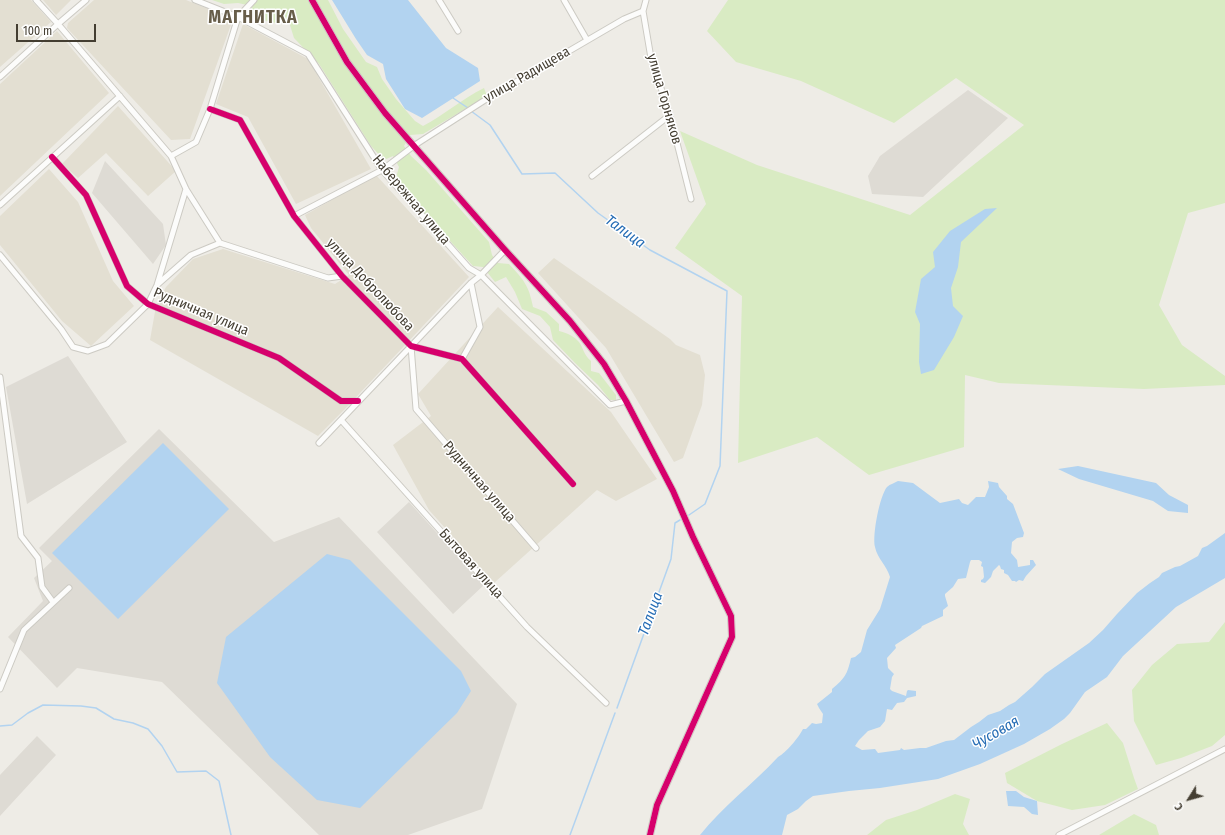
<!DOCTYPE html>
<meta charset="utf-8">
<style>
body{margin:0}
#map{position:relative;width:1225px;height:835px;overflow:hidden;background:#eeece6;font-family:"Fira Sans Condensed",sans-serif}
canvas{display:block}
.north{position:absolute;left:1169px;top:779px;width:40px;height:40px;-webkit-text-stroke:3px #fff;paint-order:stroke;rotate:233deg;font-size:11px;font-weight:700;line-height:16px;text-align:center;color:#443e32}
.north::after{content:'';display:block;margin:auto;width:14px;height:18px;background:#443e32;clip-path:polygon(50% 0,100% 100%,50% 72%,0 100%)}
.scale{position:absolute;left:16px;top:24px;width:80px;height:18px;box-sizing:border-box;border:2px solid #443e32;border-top:0;padding-left:5px;font-size:12px;line-height:14px;white-space:nowrap;color:#443e32;-webkit-text-stroke:3px #fff;paint-order:stroke}
</style>
<div id="map">
<canvas width="1225" height="835"></canvas>
<div class="north">С</div>
<div class="scale">100 m</div>
</div>
<script>
const ctx = document.querySelector('canvas').getContext('2d');
ctx.lineJoin = 'round';
function fillPath(path, color) { ctx.fillStyle = color; ctx.fill(path, 'evenodd'); }
function strokePath(path, color, width, dash) { ctx.strokeStyle = color; ctx.lineWidth = width; ctx.lineCap = dash ? 'butt' : 'round'; ctx.setLineDash(dash || []); ctx.stroke(path); }
function drawText(font, color, halo, rows, align = 'center') {
  ctx.font = font + ' "Fira Sans Condensed",sans-serif'; ctx.lineWidth = 3; ctx.setLineDash([]); ctx.textBaseline = 'middle'; ctx.strokeStyle = halo; ctx.fillStyle = color; for (const [text, x, y, turn = 0] of rows) {
    ctx.save(); ctx.translate(x, y); ctx.rotate((+turn || 0) * Math.PI / 180); ctx.textAlign = isNaN(turn) ? turn : align; if (halo) ctx.strokeText(text, 0, 0); ctx.fillText(text, 0, 0); ctx.restore();
  }
}
fillPath(new Path2D(`
 M 0,0 L 31,0 L 51,22 L 0,67 Z
 M 43,0 L 71,0 L 56,15 Z
 M 94,0 L 186,0 L 233,19 L 190,139 L 171,140 L 67,28 L 68,23 Z
 M 243,24 L 308,59 L 371,169 L 296,204 L 248,117 L 216,104 Z
 M 57,31 L 109,93 L 0,196 L 0,84 Z
 M 118,106 L 176,171 L 148,196 L 106,153 L 78,178 L 62,164 Z
 M 49,169 L 78,202 L 113,281 L 134,306 L 91,346 L 62,321 L 0,245 L 0,216 Z
 M 376,175 L 469,277 L 344,410 L 318,436 L 150,340 L 156,306 L 166,287 L 193,259 L 223,249 L 335,284 L 349,275 L 311,228 L 305,215 Z
 M 554,258 L 670,339 L 676,345 L 700,355 L 705,375 L 702,405 L 683,458 L 674,462 L 606,348 L 538,273 Z
 M 498,307 L 611,412 L 657,479 L 616,501 L 597,490 L 494,583 L 429,510 L 393,445 L 431,416 L 418,394 Z`), '#e3dfd2');
fillPath(new Path2D(`
 M 968,90 L 1008,118 L 923,197 L 872,194 L 868,176 L 880,156 Z
 M 105,161 L 163,224 L 166,245 L 153,264 L 92,193 Z
 M 68,356 L 127,442 L 27,504 L 6,387 Z
 M 159,429 L 274,542 L 339,517 L 517,704 L 482,809 L 408,835 L 319,835 L 162,682 L 77,668 L 57,688 L 8,637 L 43,601 L 34,578 L 52,561 L 39,548 Z
 M 409,502 L 484,585 L 453,614 L 377,532 Z
 M 37,736 L 56,755 L 0,816 L 0,775 Z`), '#dedbd4');
fillPath(new Path2D(`
 M 212,0 L 328,0 L 343,29 L 366,62 L 377,67 L 382,79 L 396,99 L 415,121 L 423,126 C 444,115 462,99 484,88 L 487,96 L 423,134 L 410,135 L 404,146 L 411,156 L 426,170 L 489,242 L 492,255 L 498,263 L 509,264 C 523,279 529,285 533,307 L 546,312 L 559,324 L 559,331 C 567,333 574,336 579,342 C 584,349 583,354 591,361 L 591,371 L 599,373 L 616,395 L 616,400 L 610,400 L 598,385 L 575,363 L 553,340 L 550,327 L 540,316 L 522,309 L 515,292 L 506,277 L 495,282 L 483,267 L 473,266 L 395,181 L 399,167 L 393,156 L 384,160 L 371,146 L 319,64 L 294,38 L 288,19 L 276,23 L 250,17 L 252,6 L 238,3 L 224,4 Z
 M 728,0 L 1225,0 L 1225,203 L 1188,213 L 1159,305 L 1182,345 L 1225,376 L 1225,385 L 1144,389 L 999,383 L 965,375 L 964,447 L 869,475 L 817,437 L 738,463 L 742,296 L 675,248 L 706,204 L 680,131 L 757,165 L 910,215 L 1024,125 L 956,78 L 894,123 L 801,81 L 736,62 L 707,31 Z
 M 1225,622 L 1225,735 L 1212,746 L 1181,758 L 1156,765 L 1134,721 L 1132,690 L 1152,665 L 1177,644 L 1209,642 Z
 M 1107,723 L 1123,743 L 1134,778 L 1138,789 L 1105,805 L 1072,810 L 1037,801 L 1007,783 L 1005,773 L 1062,744 Z
 M 955,794 L 970,799 L 963,824 L 969,835 L 867,835 L 886,820 L 917,810 Z
 M 1134,814 L 1156,825 L 1159,835 L 1099,835 Z`), '#d9ebc3');
fillPath(new Path2D(`
 M 332,0 L 408,0 L 446,48 L 478,68 L 480,81 L 422,118 L 405,109 L 386,79 L 383,64 L 367,55 L 356,39 Z
 M 997,208 L 961,242 L 958,267 L 951,288 L 953,306 L 963,316 L 954,337 L 934,370 L 921,374 L 919,362 L 920,324 L 915,312 L 921,279 L 935,267 L 933,252 L 950,231 L 985,209 Z
 M 163,443 L 229,509 L 118,619 L 52,553 Z
 M 1078,466 L 1156,483 L 1169,495 L 1188,505 L 1188,513 L 1168,511 L 1153,501 L 1079,479 L 1058,469 Z
 M 898,481 L 913,483 L 940,503 L 959,499 L 962,503 L 968,505 L 976,497 L 985,497 L 989,487 L 988,481 L 998,483 L 999,487 L 1007,496 L 1007,499 L 1013,504 L 1024,533 L 1023,537 L 1017,538 L 1012,542 L 1011,553 L 1017,560 L 1018,567 L 1030,565 L 1030,560 L 1033,560 L 1036,565 L 1026,576 L 1023,581 L 1019,580 L 1016,582 L 1015,581 L 1012,581 L 1008,575 L 1004,573 L 1004,570 L 1001,569 L 1000,566 L 999,565 L 993,571 L 991,577 L 985,583 L 981,582 L 981,580 L 983,579 L 984,577 L 983,567 L 981,566 L 982,562 L 979,560 L 971,560 L 970,562 L 966,578 L 958,579 L 953,587 L 945,594 L 945,596 L 948,606 L 943,610 L 943,616 L 922,626 L 921,628 L 895,645 L 896,648 L 887,658 L 888,668 L 894,674 L 892,677 L 890,689 L 892,691 L 906,696 L 907,691 L 908,690 L 916,691 L 916,696 L 907,698 L 904,702 L 897,703 L 892,710 L 887,709 L 885,721 L 880,727 L 868,731 L 859,740 L 855,746 L 862,750 L 875,749 L 878,753 L 900,750 L 901,748 L 904,750 L 920,748 L 926,748 L 946,741 L 954,740 L 971,727 L 979,722 L 988,715 L 1000,711 L 1009,705 L 1015,702 L 1032,687 L 1045,674 L 1089,643 L 1103,630 L 1117,614 L 1137,593 L 1150,583 L 1159,577 L 1162,573 L 1175,567 L 1180,566 L 1198,556 L 1202,548 L 1207,546 L 1225,533 L 1225,578 L 1176,607 L 1123,656 L 1107,677 L 1085,692 L 1070,713 L 1064,719 L 1050,729 L 1024,744 L 980,764 L 938,779 L 880,788 L 849,791 L 813,796 L 806,801 L 798,809 L 787,815 L 782,835 L 700,835 C 723,806 753,784 778,757 C 786,753 799,737 803,729 L 806,729 L 812,723 L 816,724 L 822,723 L 823,714 L 819,708 L 817,704 L 832,692 L 832,689 C 845,678 847,675 851,658 L 855,657 L 861,652 L 867,630 L 880,609 L 890,577 C 887,566 877,558 875,547 C 872,535 880,495 887,487 C 890,484 895,483 898,481 Z
 M 327,554 L 350,560 L 461,671 L 471,691 L 457,713 L 360,808 L 317,800 L 270,757 L 217,683 L 226,637 Z
 M 1006,791 L 1016,791 L 1024,797 L 1037,801 L 1038,815 L 1032,814 L 1024,807 L 1008,806 Z`), '#b2d3f0');
strokePath(new Path2D(`
 M 454,96 L 453,98 L 468,108
 M 471,111 L 490,125 L 522,174 L 555,173 L 598,213 L 650,250 L 727,291 L 720,466 L 705,504 L 689,515
 M 617,708 L 671,559 L 675,523 L 680,520
 M 0,726 L 12,725 L 28,713 L 43,705 L 81,706 L 96,708 L 114,719 L 133,723 L 148,729 L 162,746 L 177,772 L 206,771 L 219,781 L 231,835
 M 570,835 L 615,713`), '#b2d3f0', 1.5);
const minor = new Path2D(`
 M 36,0 L 58,24 L 171,156 L 186,189 L 220,243
 M 195,0 L 238,17 L 308,54 L 382,170 L 469,268 L 481,275 L 610,405 L 626,401
 M 439,0 L 458,31
 M 564,0 L 587,40
 M 646,0 L 643,11 L 651,58 L 670,115 L 691,199
 M 0,77 L 58,24 L 86,0
 M 210,109 L 240,120 L 294,216 L 342,276 L 411,346 L 462,359 L 573,484
 M 171,156 L 196,142 L 210,109 L 238,17 L 254,0
 M 52,157 L 86,195 L 127,286 L 148,304 L 279,358 L 341,401 L 358,401
 M 592,176 L 670,115
 M 0,205 L 120,96
 M 294,216 L 382,170 L 415,145 L 485,100 L 624,19 L 643,11
 M 0,255 L 61,329 L 73,347 L 88,351 L 107,344 L 148,304 L 157,285 L 186,189
 M 158,284 L 191,255 L 220,243 L 328,278 L 342,276
 M 411,346 L 416,409 L 536,548
 M 462,359 L 480,327 L 471,283
 M 0,377 L 21,536 L 38,558 L 42,587 L 53,602
 M 341,420 L 527,627 L 606,703
 M 319,443 L 471,283 L 481,275 L 505,250
 M 0,689 L 24,630 L 69,588
 M 1059,835 L 1225,749`);
const tertiary = new Path2D(`
 M 312,0 L 347,62 L 385,113 L 505,250 L 570,321 L 604,364 L 626,401 L 673,491 L 693,537 L 731,616 L 732,637 L 657,805 L 650,835`);
strokePath(minor, '#cccac3', 7);
strokePath(tertiary, '#cccac3', 8);
strokePath(minor, '#fcfcfb', 5);
strokePath(tertiary, '#fcfcfb', 6);
strokePath(new Path2D(`
 M 312,0 L 347,62 L 385,113 L 505,250 L 570,321 L 604,364 L 626,401 L 673,491 L 693,537 L 731,616 L 732,637 L 657,805 L 650,835
 M 210,109 L 240,120 L 294,216 L 342,276 L 411,346 L 462,359 L 573,484
 M 52,157 L 86,195 L 127,286 L 148,304 L 279,358 L 341,401 L 358,401`), '#d6006c', 6);
drawText('14px', '#443e32', '#fff', [
 ["улица Радищева",527,75,-30],
 ["улица Горняков",664,99,74],
 ["Набережная улица",411,200,50],
 ["улица Добролюбова",370,285,47],
 ["Рудничная улица",201,312,23],
 ["Рудничная улица",479,482,49],
 ["Бытовая улица",471,564,48]
]);
drawText('italic 15px', '#266db5', '#fff', [
 ["Талица",625,232,36],
 ["Талица",651,614,-70],
 ["Чусовая",996,733,-30]
]);
ctx.letterSpacing = '1px';
drawText('bold 18px', '#675d49', '#fff', [
 ["МАГНИТКА",253,18]
]);
ctx.letterSpacing = '0px';
</script>
